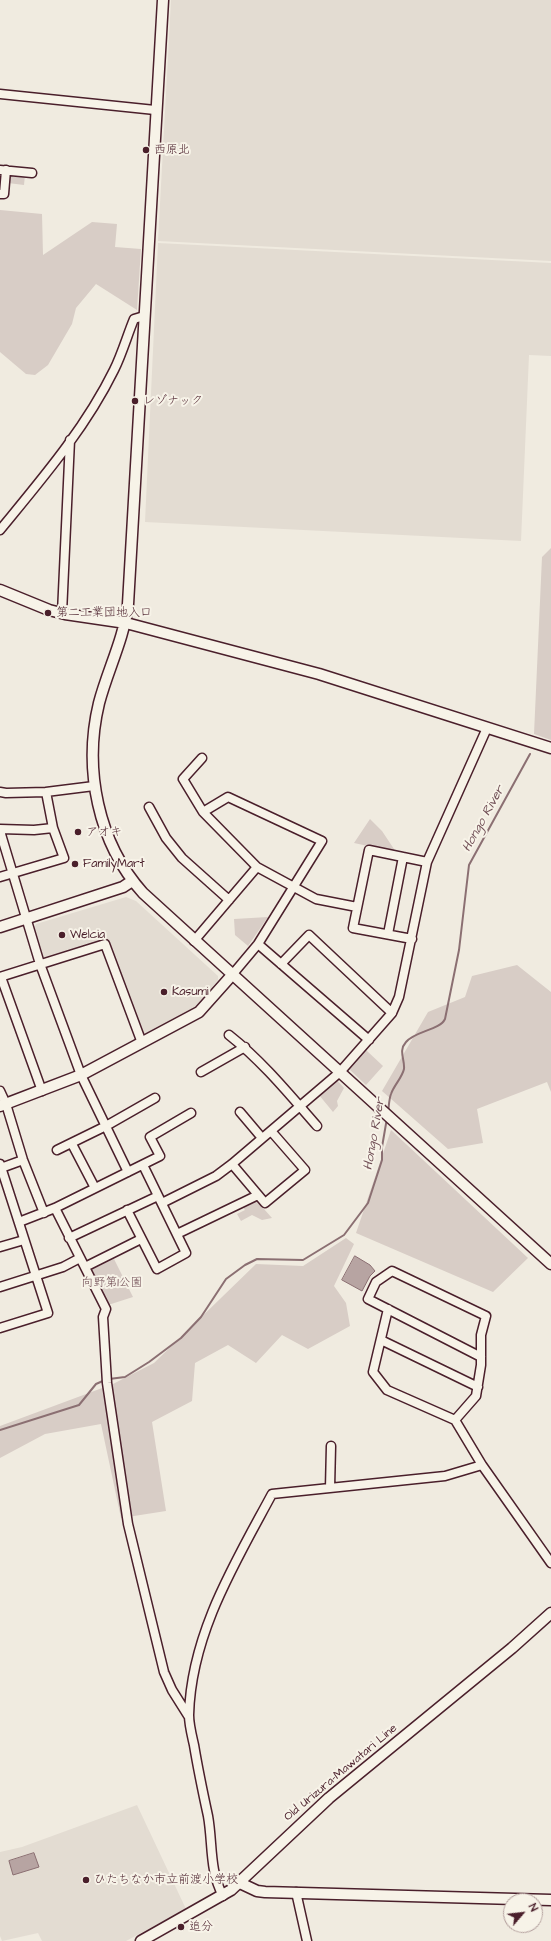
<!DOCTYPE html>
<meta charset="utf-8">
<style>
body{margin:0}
#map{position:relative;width:551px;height:1941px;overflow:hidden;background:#f0ebe0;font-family:"Architects Daughter",sans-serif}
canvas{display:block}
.north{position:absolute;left:503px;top:1893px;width:40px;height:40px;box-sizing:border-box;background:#f7f3e8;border:1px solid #b29e9c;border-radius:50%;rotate:62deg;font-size:11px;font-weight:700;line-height:16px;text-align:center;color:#4a1f2b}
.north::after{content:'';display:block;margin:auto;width:14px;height:18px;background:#4a1f2b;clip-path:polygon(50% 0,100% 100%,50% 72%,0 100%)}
</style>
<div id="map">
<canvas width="551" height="1941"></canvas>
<div class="north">N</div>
</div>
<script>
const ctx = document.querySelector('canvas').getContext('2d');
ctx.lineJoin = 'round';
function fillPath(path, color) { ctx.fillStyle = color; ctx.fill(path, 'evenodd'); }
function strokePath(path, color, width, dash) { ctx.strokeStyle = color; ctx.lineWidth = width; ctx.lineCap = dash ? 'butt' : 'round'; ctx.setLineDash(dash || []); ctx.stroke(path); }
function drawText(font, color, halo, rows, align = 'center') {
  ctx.font = font + ' "Architects Daughter","Klee One",sans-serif'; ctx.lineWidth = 4; ctx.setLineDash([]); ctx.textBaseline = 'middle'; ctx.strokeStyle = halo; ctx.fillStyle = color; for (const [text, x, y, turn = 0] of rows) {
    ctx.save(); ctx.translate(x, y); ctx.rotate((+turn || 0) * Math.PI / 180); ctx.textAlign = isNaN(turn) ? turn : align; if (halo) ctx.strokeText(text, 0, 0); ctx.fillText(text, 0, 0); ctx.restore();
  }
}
fillPath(new Path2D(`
 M 171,0 L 551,0 L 551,261 L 158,241 Z
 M 158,243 L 551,263 L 551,356 L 529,355 L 521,541 L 145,522 Z
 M 126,897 L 136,901 L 218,976 L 218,980 L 194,1009 L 146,1034 L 141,1033 L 108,939 L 47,958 L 42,957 L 33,929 L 36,924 Z
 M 137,1805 L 186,1909 L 126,1941 L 42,1941 L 38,1933 L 2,1941 L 0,1936 L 0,1852 L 22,1847 Z`), '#e3dcd2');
fillPath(new Path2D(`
 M 9,173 L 25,175 L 24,185 L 8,183 Z
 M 0,210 L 42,214 L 43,255 L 92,222 L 117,224 L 115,247 L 141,249 L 137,310 L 96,284 L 76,308 L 72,324 L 48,365 L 35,375 L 26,374 L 0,352 Z
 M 551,548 L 551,740 L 534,734 L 542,557 Z
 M 370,819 L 382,831 L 396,852 L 354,843 Z
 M 268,917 L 248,946 L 235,935 L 234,919 Z
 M 517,965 L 551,992 L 551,1092 L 547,1082 L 477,1109 L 483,1143 L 448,1149 L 382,1091 L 428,1012 L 465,997 L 472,976 Z
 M 366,1050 L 383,1066 L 366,1085 L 349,1069 Z
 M 337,1080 L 344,1088 L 337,1101 L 338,1106 L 333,1112 L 319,1095 Z
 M 391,1130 L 528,1258 L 493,1292 L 356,1233 Z
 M 256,1200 L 272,1218 L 262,1220 L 252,1215 L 241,1221 L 237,1214 L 245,1210 L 242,1206 Z
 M 346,1238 L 354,1244 L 334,1286 L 346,1303 L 350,1326 L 308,1349 L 282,1335 L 256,1363 L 228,1345 L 195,1363 L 192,1401 L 152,1422 L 166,1511 L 121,1518 L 101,1424 L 45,1434 L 0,1458 L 0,1426 L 113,1384 L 154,1363 L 256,1264 L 303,1266 Z
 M 114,1259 L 133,1297 L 108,1305 L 91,1270 Z`), '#d8cdc6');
const water = new Path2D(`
 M 355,1256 L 370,1265 L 375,1271 L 370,1276 L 362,1291 L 342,1280 Z
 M 34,1853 L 39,1867 L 13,1875 L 9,1861 Z`);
fillPath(water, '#b7a4a2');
strokePath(water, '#8b6f72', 1);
strokePath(new Path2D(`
 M 388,1112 C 389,1106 389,1099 391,1094 C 394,1085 402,1078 404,1069 C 405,1059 398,1051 406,1042 C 415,1031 440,1030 445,1019 L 459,950 L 469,865 L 530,754
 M 109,1379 L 125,1377 L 149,1362 L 181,1338 L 201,1317 L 226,1279 L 245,1265 L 257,1259 L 303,1260 L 344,1235 L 368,1203 L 382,1160 L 382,1147 L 387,1118
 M 0,1430 L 79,1405 L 96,1384 L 105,1380`), '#8b6f72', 2);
const minor = new Path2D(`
 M 0,94 L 155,110
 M 0,170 L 32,173
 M 0,194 L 4,194 L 6,170
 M 0,530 C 41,480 85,429 114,370 C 122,354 127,336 134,319 L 144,316
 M 62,613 L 70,440
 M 202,758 L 183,779 L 203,812 L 257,867 L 316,899 L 357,907
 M 0,792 L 6,793 L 46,792 L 53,828 L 64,858 L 0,877
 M 46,792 L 94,786
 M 149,807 L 166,838 L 182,858 L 229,900
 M 203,812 L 228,797 L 322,841 L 258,944 L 232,975
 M 0,829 L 34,830 L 53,828
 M 0,831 L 40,964 L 81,1075 L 128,1172
 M 388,934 L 403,857
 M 412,939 L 353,928 L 369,850 L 427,862
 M 194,941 L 257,867
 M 258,944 L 369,1040
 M 281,964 L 309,935 L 392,1013
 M 0,977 L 105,944 L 142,1043
 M 1,977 L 42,1091
 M 229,1035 C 262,1061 289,1094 317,1126
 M 201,1072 L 245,1047
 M 0,1091 L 6,1104 L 23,1160 L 44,1213
 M 240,1112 L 262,1138
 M 72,1144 L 95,1188
 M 57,1150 L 106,1126 L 155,1098
 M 0,1164 L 48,1313 L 0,1328
 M 232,1164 L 265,1203 L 305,1170 L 271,1131
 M 1,1168 L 23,1160
 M 162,1203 L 216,1176 L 232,1164 L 340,1072 L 392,1013 L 399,997 L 427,862 L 487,728
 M 55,1208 L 106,1309 L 103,1317 L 107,1383 L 128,1524 L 164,1672 L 172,1690 L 189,1717
 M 127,1210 L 157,1269 L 186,1253 L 143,1165
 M 19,1222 L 55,1208 L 160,1156 L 150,1137 L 191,1113
 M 177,1234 L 258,1195
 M 69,1238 L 158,1196
 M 0,1247 L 24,1240
 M 85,1267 L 141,1239
 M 0,1287 L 63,1267 L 80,1258
 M 388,1309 L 373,1372 L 387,1390 L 455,1420
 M 381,1340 L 478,1387
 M 481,1357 L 368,1299 L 376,1282 L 392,1271 L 486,1316 L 481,1335 L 481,1365 L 476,1396 L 455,1420 L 482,1465
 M 330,1488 L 331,1446
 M 296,1892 L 307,1941
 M 223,1896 C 209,1870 213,1844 208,1816 C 203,1793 198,1769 194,1745 C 192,1736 189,1725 189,1715 C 191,1634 235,1563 272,1494 L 445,1476 L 482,1465 L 551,1563`);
const tertiary = new Path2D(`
 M 163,0 L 128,604 C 124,639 108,669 99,703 C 83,769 98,843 143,893 L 551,1264
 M 0,590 L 49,610 L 65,614 L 126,623 L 319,674 L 551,748
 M 0,927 L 123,887 L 132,881
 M 0,1106 L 81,1075 L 199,1012 L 232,975
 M 240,1883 L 257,1891 L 265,1892 L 551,1900
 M 141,1941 L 231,1890 L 329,1798 L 512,1648 L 551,1613`);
strokePath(minor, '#4a1f2b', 11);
strokePath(tertiary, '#4a1f2b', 13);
strokePath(minor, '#f7f3e8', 8);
strokePath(tertiary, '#f7f3e8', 10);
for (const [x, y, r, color] of [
 [146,150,4,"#4a1f2b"],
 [135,401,4,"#4a1f2b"],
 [48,613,4,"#4a1f2b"],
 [78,832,4,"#4a1f2b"],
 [75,864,4,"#4a1f2b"],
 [62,935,4,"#4a1f2b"],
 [164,992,4,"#4a1f2b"],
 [86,1880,4,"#4a1f2b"],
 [181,1927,4,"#4a1f2b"]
]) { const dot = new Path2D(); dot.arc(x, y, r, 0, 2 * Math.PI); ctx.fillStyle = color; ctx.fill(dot); strokePath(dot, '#f7f3e8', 1.5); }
drawText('12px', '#4a1f2b', '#f7f3e8', [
 ["西原北",154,150],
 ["レゾナック",143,401],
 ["第二工業団地入口",56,613],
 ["アオキ",86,832],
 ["FamilyMart",83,864],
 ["Welcia",70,935],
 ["Kasumi",172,992],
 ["ひたちなか市立前渡小学校",94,1880],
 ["追分",189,1927]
], 'left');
drawText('12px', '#6e4a52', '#f7f3e8', [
 ["向野第1公園",112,1283]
]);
drawText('12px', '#4a1f2b', '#f7f3e8', [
 ["Old Urizura-Mawatari Line",341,1773,-40]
]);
drawText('italic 13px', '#704e55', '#f7f3e8', [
 ["Hongo River",484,819,-61],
 ["Hongo River",375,1134,-80]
]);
</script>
